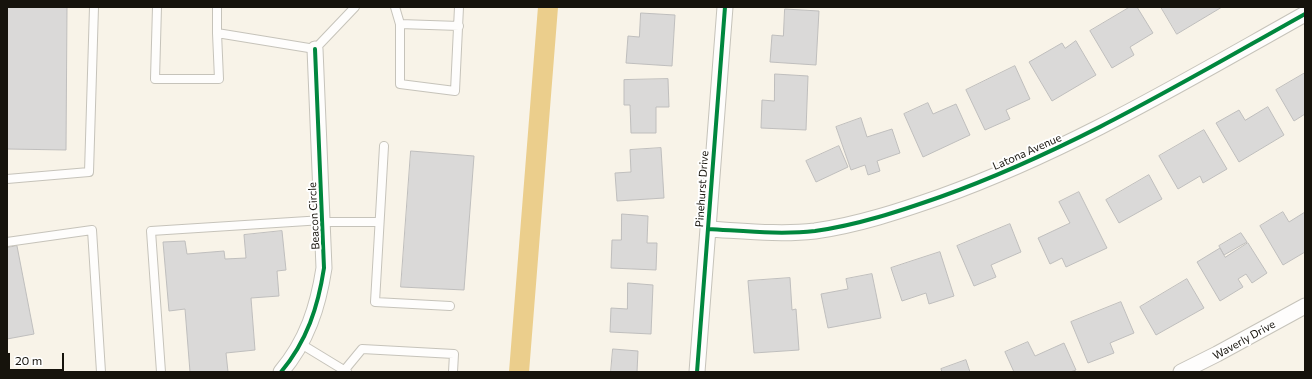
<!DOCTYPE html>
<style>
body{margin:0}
#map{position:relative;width:1312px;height:379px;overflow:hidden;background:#f8f3e8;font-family:Commissioner,sans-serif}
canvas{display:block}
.frame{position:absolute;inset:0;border:8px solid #16130c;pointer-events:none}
.scale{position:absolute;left:8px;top:353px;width:56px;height:18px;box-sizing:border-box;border:2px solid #16130c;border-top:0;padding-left:5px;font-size:12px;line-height:14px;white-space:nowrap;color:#16130c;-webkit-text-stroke:3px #fff;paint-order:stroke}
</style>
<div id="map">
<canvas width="1312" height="379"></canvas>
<div class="frame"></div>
<div class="scale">20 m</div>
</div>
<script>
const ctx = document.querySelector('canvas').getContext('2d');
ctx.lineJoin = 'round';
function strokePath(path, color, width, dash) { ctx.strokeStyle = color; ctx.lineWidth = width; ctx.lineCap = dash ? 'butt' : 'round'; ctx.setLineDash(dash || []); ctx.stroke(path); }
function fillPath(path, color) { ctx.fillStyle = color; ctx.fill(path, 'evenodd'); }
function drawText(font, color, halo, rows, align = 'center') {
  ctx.font = font + ' Commissioner,sans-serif'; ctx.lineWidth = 4; ctx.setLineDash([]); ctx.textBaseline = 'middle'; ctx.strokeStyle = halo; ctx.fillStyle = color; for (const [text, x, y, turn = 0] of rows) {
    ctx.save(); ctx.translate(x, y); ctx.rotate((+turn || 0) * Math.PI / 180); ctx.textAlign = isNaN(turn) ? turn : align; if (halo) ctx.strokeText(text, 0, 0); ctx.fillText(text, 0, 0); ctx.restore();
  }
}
strokePath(new Path2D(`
 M 519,372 L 548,7`), '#ebce8c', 20);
const building = new Path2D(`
 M 7,7 L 67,7 L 66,150 L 7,149 Z
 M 1130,7 L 1137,7 L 1153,33 L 1130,47 L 1134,55 L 1112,68 L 1090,31 Z
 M 1161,7 L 1222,7 L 1177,34 Z
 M 785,9 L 819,11 L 816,65 L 770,62 L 772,35 L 783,36 Z
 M 641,13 L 675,15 L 672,66 L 626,63 L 628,36 L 639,37 Z
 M 1076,41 L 1096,75 L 1052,101 L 1029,62 L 1062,43 L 1065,48 Z
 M 1015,66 L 1030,99 L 1006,110 L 1010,119 L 985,130 L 966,90 Z
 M 1305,73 L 1305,114 L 1294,121 L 1276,90 Z
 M 775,74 L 808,76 L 806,130 L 761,128 L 762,100 L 774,101 Z
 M 668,79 L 669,107 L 656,107 L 656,133 L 631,133 L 630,105 L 624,105 L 624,80 Z
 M 928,103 L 933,114 L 956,104 L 970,135 L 923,157 L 904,114 Z
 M 1268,107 L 1284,135 L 1239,162 L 1216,123 L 1239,110 L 1245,120 Z
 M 861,118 L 867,137 L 892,129 L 900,153 L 877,161 L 880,171 L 868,175 L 865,165 L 851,170 L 836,127 Z
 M 1204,130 L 1227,169 L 1203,183 L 1200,176 L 1178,189 L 1159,156 Z
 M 839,146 L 848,167 L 816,182 L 806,161 Z
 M 661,148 L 664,198 L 617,201 L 615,173 L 631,172 L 630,150 Z
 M 411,151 L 474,156 L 464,290 L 401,287 Z
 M 1149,175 L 1162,199 L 1119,223 L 1106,200 Z
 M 1079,192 L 1107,248 L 1066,267 L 1062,258 L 1050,264 L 1038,238 L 1070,223 L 1059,202 Z
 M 1283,212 L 1289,222 L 1305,212 L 1305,252 L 1283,265 L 1260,226 Z
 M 622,214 L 648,216 L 647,243 L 657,243 L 656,270 L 611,268 L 612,240 L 621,240 Z
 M 1010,224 L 1021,252 L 991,265 L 996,277 L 974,286 L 957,246 Z
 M 282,231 L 286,270 L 277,271 L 279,296 L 251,298 L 255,350 L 226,353 L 228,372 L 190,372 L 185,309 L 169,311 L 163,242 L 185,241 L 187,254 L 224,251 L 225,259 L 246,258 L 244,235 Z
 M 1241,233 L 1247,242 L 1224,255 L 1219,246 Z
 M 1248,243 L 1267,273 L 1252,283 L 1246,274 L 1238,279 L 1243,287 L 1220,301 L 1197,262 L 1220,248 L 1225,257 Z
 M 17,246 L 34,334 L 7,339 L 7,248 Z
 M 940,252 L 954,296 L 929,304 L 926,293 L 902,301 L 891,268 Z
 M 872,274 L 881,318 L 828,328 L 821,294 L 848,289 L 846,279 Z
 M 790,278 L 792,310 L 796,309 L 799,350 L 754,353 L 748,281 Z
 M 1187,279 L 1204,308 L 1156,335 L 1140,307 Z
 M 628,283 L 653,285 L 651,334 L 610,332 L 611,308 L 627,309 Z
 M 1121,302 L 1134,333 L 1110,343 L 1114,353 L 1088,363 L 1071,322 Z
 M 1028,342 L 1035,356 L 1064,343 L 1076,370 L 1070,372 L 1014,372 L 1005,352 Z
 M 613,349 L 638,351 L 637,372 L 611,372 Z
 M 966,360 L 970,372 L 942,372 L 941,369 Z`);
fillPath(building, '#dad9d8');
strokePath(building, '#bfbebd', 1);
const lane = new Path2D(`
 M 157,7 L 155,79 L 219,79 L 217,33
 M 217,7 L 217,33 L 315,49 L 355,7
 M 395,7 L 400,24 L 400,84 L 455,91 L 459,7
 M 400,24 L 459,26
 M 384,146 L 375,302 L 450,306
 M 7,179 L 89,172 L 94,7
 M 323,222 L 379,222
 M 7,242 L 92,230 L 101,372
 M 301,344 L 347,372
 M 161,372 L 151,231 L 323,220
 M 343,372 L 362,349 L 454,354 L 453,372`);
const street = new Path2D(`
 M 708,229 C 744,231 780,235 815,231 C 858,225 900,211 940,197 C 1071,150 1185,81 1305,14
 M 281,372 C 307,341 318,307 324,268 L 315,49
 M 697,372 L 725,7
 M 1181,372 L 1217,354 L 1305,306`);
strokePath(lane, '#c6c3ba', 10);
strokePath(street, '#c6c3ba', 17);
strokePath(lane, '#fefdfc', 8);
strokePath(street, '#fefdfc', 15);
strokePath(new Path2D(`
 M 708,229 C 744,231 780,235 815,231 C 858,225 900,211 940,197 C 1071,150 1185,81 1305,14
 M 281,372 C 307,341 318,307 324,268 L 315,49
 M 697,372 L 725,7`), '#00873e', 4);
drawText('11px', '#16130c', '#fff', [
 ["Latona Avenue",1027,152,-24],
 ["Pinehurst Drive",702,189,-86],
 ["Beacon Circle",314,216,-93],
 ["Waverly Drive",1244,340,-29]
]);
</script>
